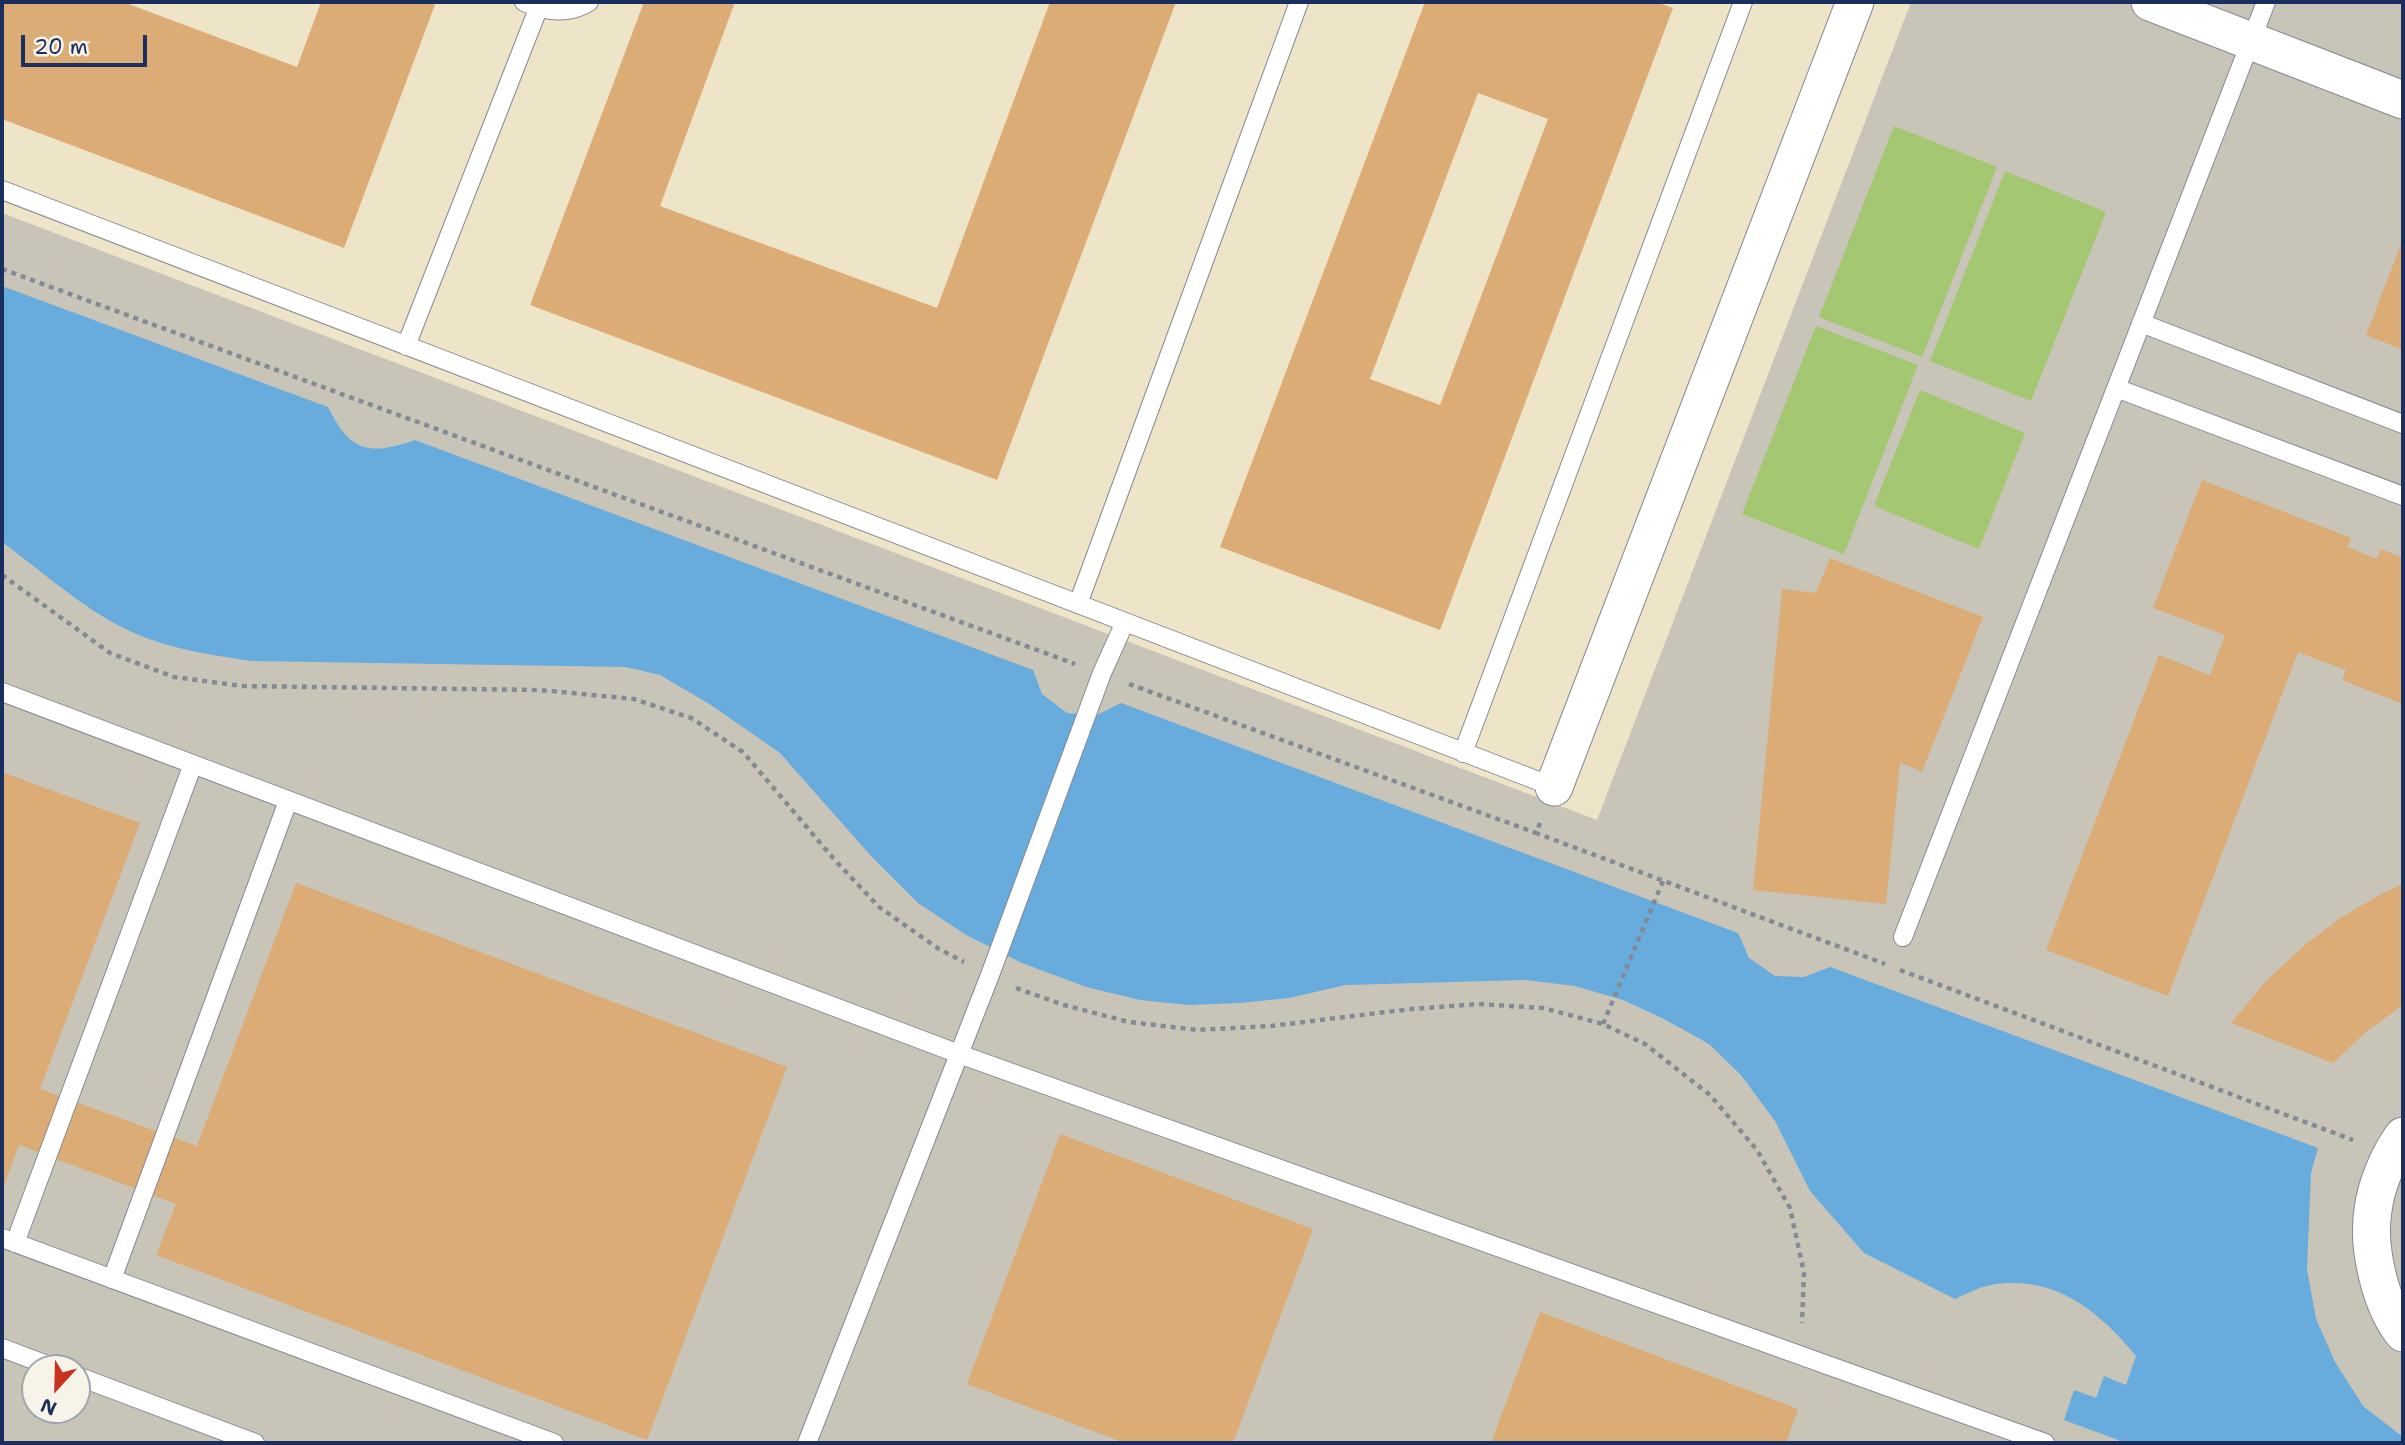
<!DOCTYPE html>
<style>
body{margin:0}
#map{position:relative;width:2405px;height:1445px;overflow:hidden;background:#eee5c8;font-family:"Shantell Sans",sans-serif}
canvas{display:block}
.frame{position:absolute;inset:0;border:4px solid #1b2f5e;pointer-events:none}
.north{position:absolute;left:21px;top:1354px;width:70px;height:70px;box-sizing:border-box;background:#f7f3e8;border:2px solid #9fa5b1;border-radius:50%;rotate:202deg;font-size:19px;font-weight:700;line-height:28px;text-align:center;color:#1b2f5e}
.north::after{content:'';display:block;margin:auto;width:24px;height:32px;background:#c8321e;clip-path:polygon(50% 0,100% 100%,50% 72%,0 100%)}
.scale{position:absolute;left:21px;top:35px;width:126px;height:32px;box-sizing:border-box;border:4px solid #1b2f5e;border-top:0;padding-left:9px;font-size:21px;line-height:24px;white-space:nowrap;color:#1b2f5e;-webkit-text-stroke:5px #f7f3e8;paint-order:stroke}
</style>
<div id="map">
<canvas width="2405" height="1445"></canvas>
<div class="frame"></div>
<div class="north">N</div>
<div class="scale">20 m</div>
</div>
<script>
const ctx = document.querySelector('canvas').getContext('2d');
ctx.lineJoin = 'round';
function fillPath(path, color) { ctx.fillStyle = color; ctx.fill(path, 'evenodd'); }
function strokePath(path, color, width, dash) { ctx.strokeStyle = color; ctx.lineWidth = width; ctx.lineCap = dash ? 'butt' : 'round'; ctx.setLineDash(dash || []); ctx.stroke(path); }
fillPath(new Path2D(`
 M 1911,2 L 2403,2 L 2403,1443 L 2,1443 L 2,213 L 1597,820 ZM 35,1368 L 77,1368 L 77,1410 L 35,1410 Z`), '#c8c4b8');
fillPath(new Path2D(`
 M 1894,126 L 1997,167 L 1922,357 L 1819,317 Z
 M 2005,171 L 2106,212 L 2031,401 L 1930,361 Z
 M 1816,326 L 1918,365 L 1844,554 L 1742,514 Z
 M 1920,390 L 2025,433 L 1979,549 L 1874,506 Z`), '#a4c771');
fillPath(new Path2D(`
 M 2,286 L 328,407 C 350,452 369,456 415,440 L 1033,670 L 1042,694 L 1067,713 L 1097,715 L 1121,703 L 1738,933 L 1749,958 L 1775,976 L 1804,977 L 1830,967 L 2318,1148 L 2311,1173 L 2307,1269 L 2316,1319 L 2335,1362 L 2363,1406 L 2403,1437 L 2403,1443 L 2126,1443 L 2064,1420 L 2074,1390 L 2096,1398 L 2104,1376 L 2126,1385 L 2136,1356 C 2098,1310 2054,1274 1991,1285 C 1979,1287 1966,1294 1955,1299 L 1864,1253 L 1810,1191 L 1775,1121 L 1741,1075 L 1709,1044 L 1664,1019 L 1623,1000 L 1575,986 L 1525,980 L 1346,985 L 1289,998 L 1240,1003 L 1188,1005 L 1140,1000 L 1086,987 L 1022,963 L 966,935 L 918,903 L 871,856 L 780,753 L 711,705 L 660,675 L 626,667 L 252,661 C 202,654 151,646 107,619 C 70,597 36,567 2,542 Z`), '#68abdd');
fillPath(new Path2D(`
 M 2,2 L 123,2 L 297,67 L 321,2 L 436,2 L 344,248 L 2,119 Z
 M 644,2 L 735,2 L 660,206 L 937,308 L 1050,2 L 1176,2 L 997,480 L 530,305 Z
 M 1425,2 L 1656,2 L 1673,8 L 1440,630 L 1220,547 ZM 1478,93 L 1548,119 L 1440,405 L 1370,379 Z
 M 2403,239 L 2403,350 L 2366,335 Z
 M 2202,480 L 2351,538 L 2347,547 L 2377,559 L 2381,549 L 2403,558 L 2403,704 L 2342,680 L 2346,670 L 2298,652 L 2168,996 L 2046,950 L 2159,655 L 2210,675 L 2225,635 L 2153,608 Z
 M 1830,558 L 1983,617 L 1922,772 L 1900,762 L 1886,904 L 1753,890 L 1782,589 L 1816,593 Z
 M 2,772 L 140,823 L 40,1089 L 197,1146 L 296,883 L 787,1067 L 647,1440 L 156,1255 L 176,1204 L 19,1145 L 2,1191 Z
 M 2403,884 L 2403,1005 L 2366,1032 L 2333,1063 L 2231,1023 L 2267,980 L 2305,945 L 2342,917 L 2381,894 Z
 M 1060,1134 L 1313,1229 L 1233,1443 L 1125,1443 L 967,1384 Z
 M 1540,1312 L 1798,1409 L 1786,1443 L 1491,1443 Z`), '#dbac76');
const service = new Path2D(`
 M 524,2 C 546,12 568,15 589,2
 M 2,190 L 1554,787
 M 2141,323 L 2403,424
 M 406,346 L 538,9
 M 2116,388 L 2403,496
 M 1078,604 L 1299,2
 M 2,692 L 959,1054 L 2045,1443
 M 1463,753 L 1743,2
 M 1903,937 L 2266,2
 M 2,1238 L 554,1443
 M 15,1243 L 193,764
 M 112,1279 L 288,801
 M 2,1348 L 55,1368
 M 77,1376 L 255,1443
 M 807,1443 L 990,975 L 1102,673 L 1125,622`);
const minor = new Path2D(`
 M 2150,2 L 2403,100
 M 1554,787 L 1855,2
 M 2403,1136 C 2389,1155 2376,1185 2373,1210 C 2367,1247 2380,1304 2403,1333`);
strokePath(service, '#848a93', 20);
strokePath(minor, '#848a93', 39);
strokePath(new Path2D(`
 M 2,269 L 1075,664
 M 2,575 L 110,653 L 174,677 L 242,686 L 540,690 L 634,699 L 691,718 L 743,752 L 833,858 L 879,907 L 939,949 L 964,962
 M 1129,684 L 1536,833
 M 1540,823 L 1536,833 L 1885,964
 M 1900,970 L 2353,1140
 M 1016,988 L 1064,1005 L 1129,1022 L 1198,1030 L 1271,1026 L 1411,1009 L 1478,1004 L 1543,1008 L 1603,1024 L 1645,1044 L 1710,1095 L 1757,1150 L 1790,1208 L 1804,1273 L 1802,1323
 M 1603,1024 L 1663,881`), '#848a93', 4.5, [5, 5]);
strokePath(service, '#fff', 18);
strokePath(minor, '#fff', 37);
</script>
